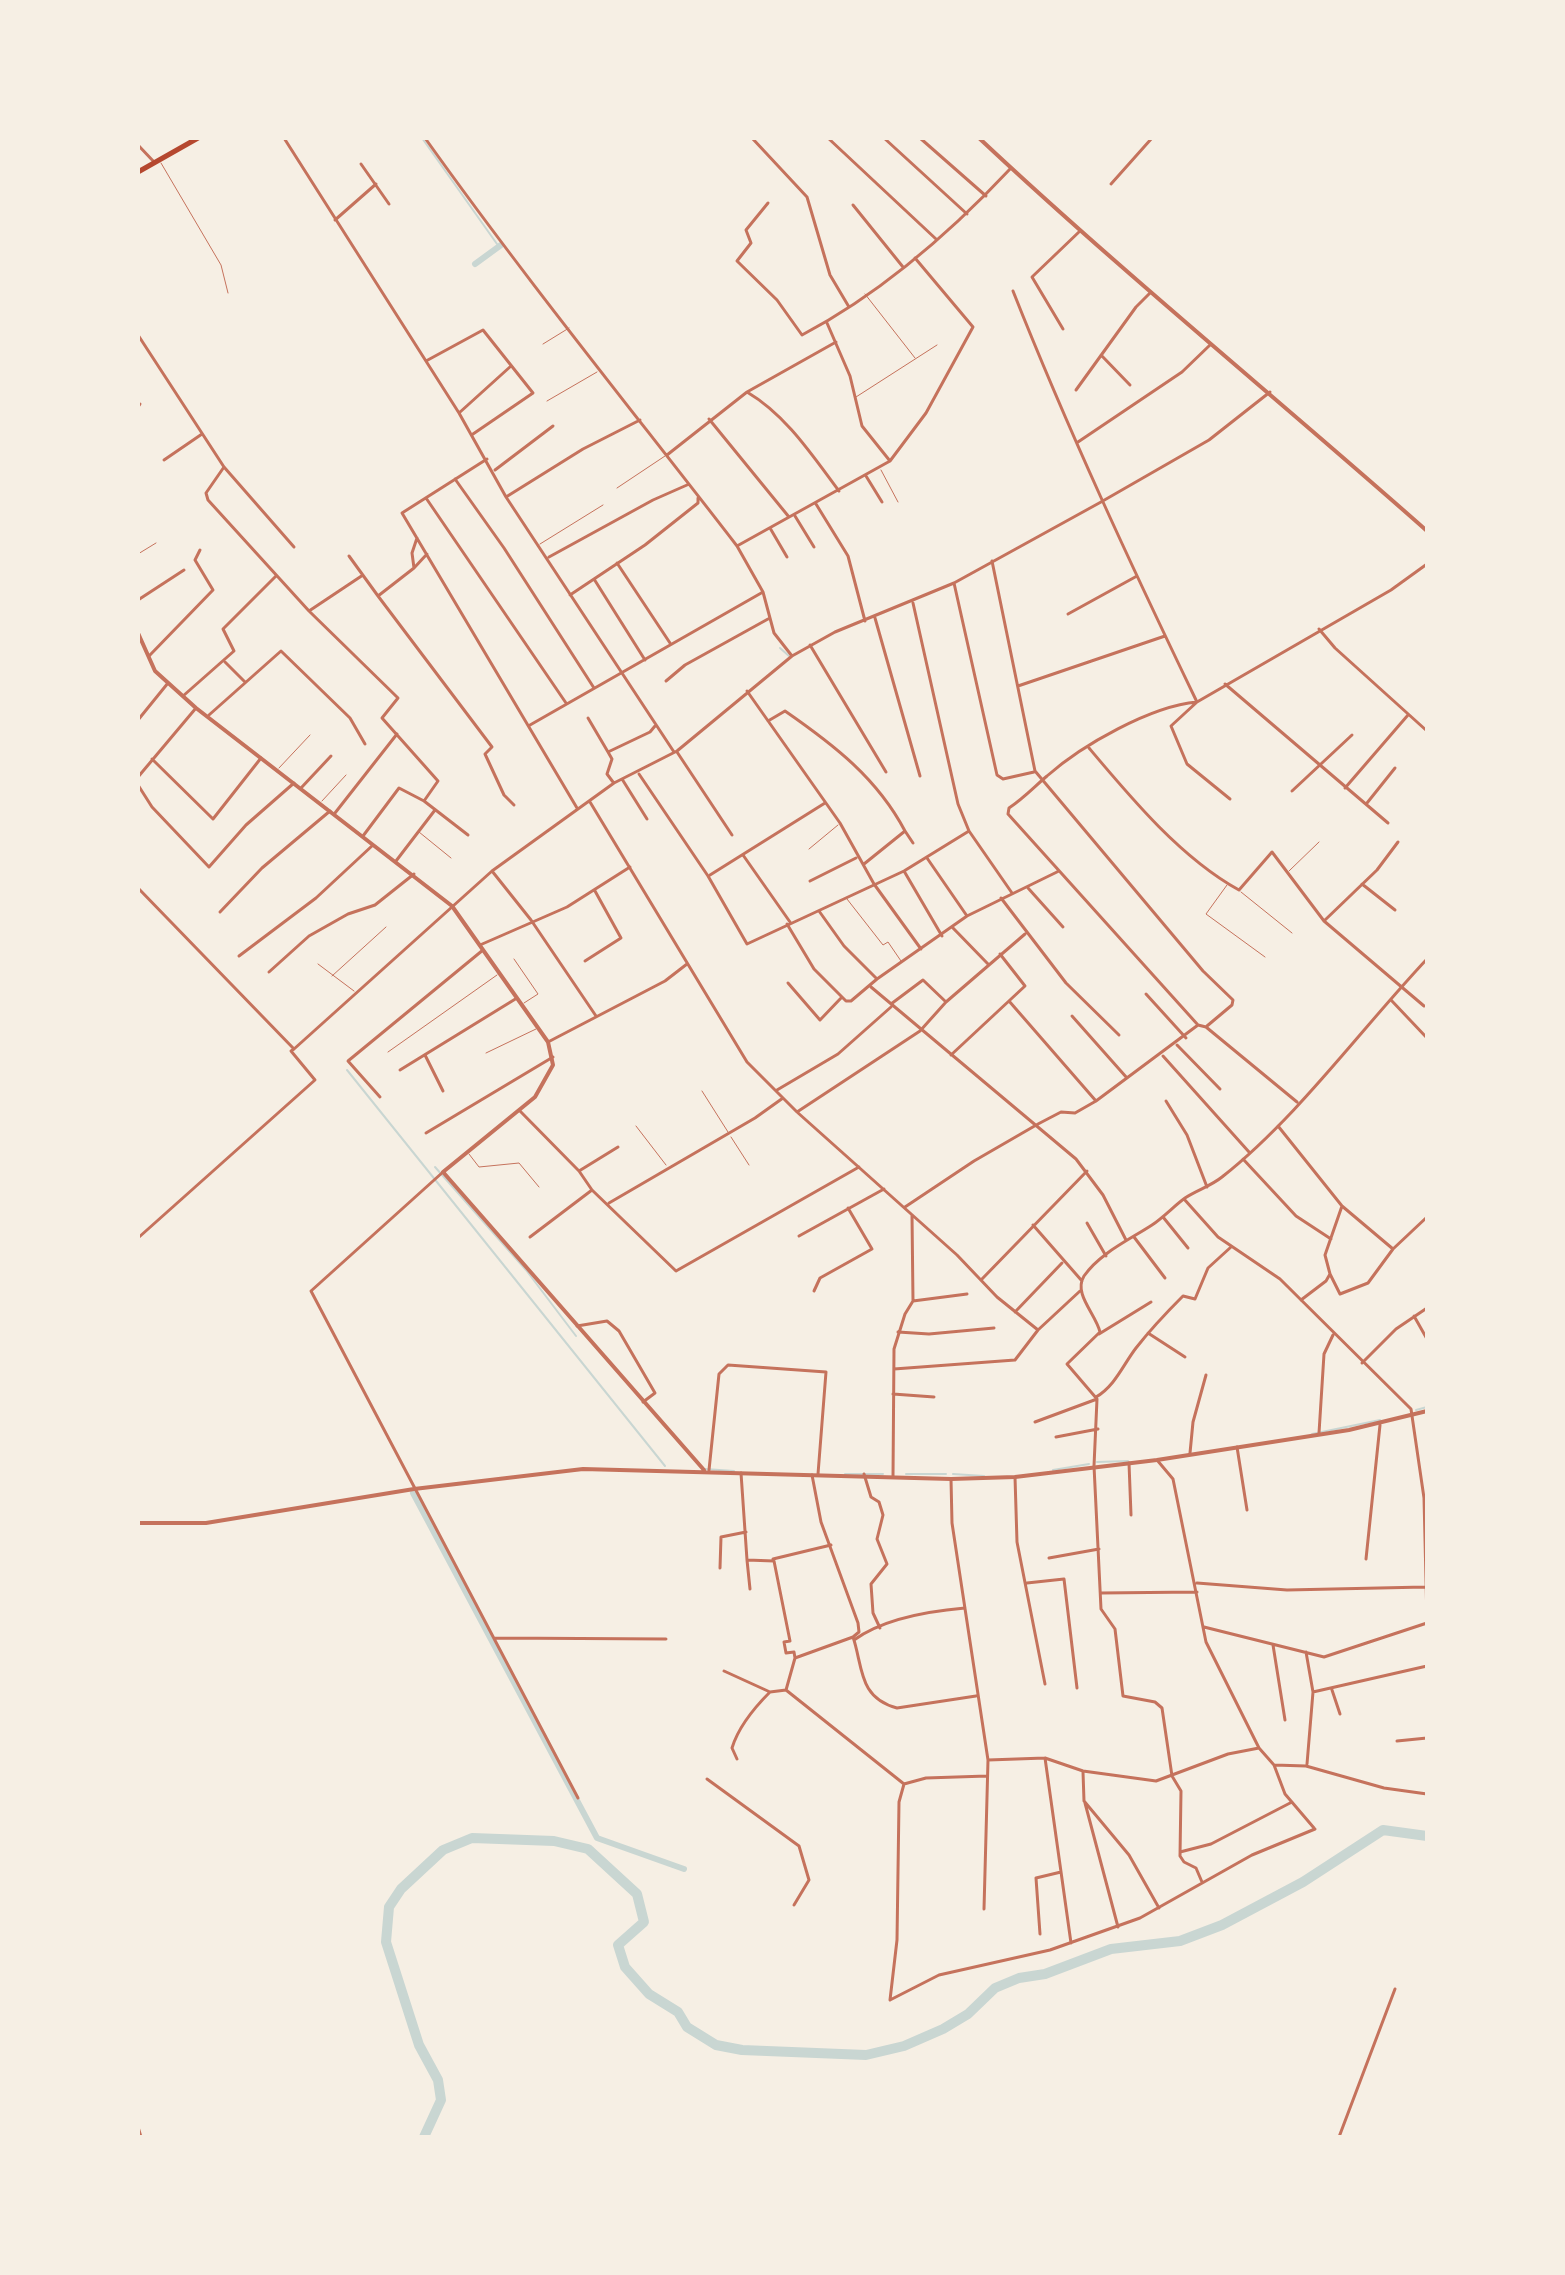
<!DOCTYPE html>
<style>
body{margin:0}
#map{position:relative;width:1565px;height:2275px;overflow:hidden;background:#f6efe4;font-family:"Roboto Condensed",sans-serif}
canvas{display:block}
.frame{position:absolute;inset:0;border:140px solid #f6efe4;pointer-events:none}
</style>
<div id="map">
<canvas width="1565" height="2275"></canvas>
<div class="frame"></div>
</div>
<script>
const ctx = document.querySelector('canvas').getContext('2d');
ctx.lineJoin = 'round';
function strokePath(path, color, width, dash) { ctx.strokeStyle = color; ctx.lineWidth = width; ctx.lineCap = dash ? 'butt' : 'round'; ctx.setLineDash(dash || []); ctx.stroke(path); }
strokePath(new Path2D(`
 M 422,138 L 497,244
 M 780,648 L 789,656
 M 347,1070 L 665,1466
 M 435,1167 L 526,1270 L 576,1336
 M 1416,1410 L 1427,1407
 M 1312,1434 L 1380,1420
 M 1097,1462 L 1128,1461
 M 705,1469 L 734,1471
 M 1053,1470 L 1089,1464
 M 845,1474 L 883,1474
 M 906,1474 L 946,1474
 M 953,1474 L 984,1476`), '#c9d6d2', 2);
strokePath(new Path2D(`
 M 475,264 L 501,245
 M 413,1493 L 597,1838 L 684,1869`), '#c9d6d2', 6);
strokePath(new Path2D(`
 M 424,2137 L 441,2100 L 438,2080 L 419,2045 L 386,1942 L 389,1907 L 401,1889 L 443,1850 L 472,1838 L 554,1841 L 588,1849 L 637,1894 L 644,1922 L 618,1945 L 625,1967 L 649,1994 L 678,2012 L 687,2027 L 716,2045 L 742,2050 L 866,2055 L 904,2046 L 943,2029 L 968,2014 L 995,1988 L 1019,1978 L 1045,1974 L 1111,1949 L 1180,1941 L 1222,1925 L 1303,1882 L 1383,1830 L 1427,1836`), '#c9d6d2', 10);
strokePath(new Path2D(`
 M 161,163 L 221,265 L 228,293
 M 865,294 L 915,358
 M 543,344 L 569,328
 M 856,397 L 937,345
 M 547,401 L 597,372
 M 881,470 L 898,502
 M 617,488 L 665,456
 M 540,544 L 603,505
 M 138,554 L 156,543
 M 279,768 L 310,735
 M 322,801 L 346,775
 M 419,832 L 451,858
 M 809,849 L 838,825
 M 1289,871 L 1319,842
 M 1227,885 L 1206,914 L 1265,957
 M 1241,892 L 1292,933
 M 847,899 L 883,945 L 888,942 L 901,961
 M 514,959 L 538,994 L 524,1003
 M 318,964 L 354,991
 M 332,976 L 386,927
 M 388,1052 L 497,975
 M 486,1053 L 536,1029
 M 702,1091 L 728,1132
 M 636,1126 L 666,1165
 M 731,1137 L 749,1165
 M 469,1154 L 479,1167 L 519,1163 L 539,1187`), '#c5725c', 1);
strokePath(new Path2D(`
 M 284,138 L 459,413 L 506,497 L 674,752
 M 425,138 C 524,277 632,410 737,546 L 763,592 L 774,633 L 792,656
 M 752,138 L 807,197 L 830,275 L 849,307
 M 828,138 L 936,239
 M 884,138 L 967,214
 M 920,138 L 986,196
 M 138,145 L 155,163
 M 361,164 L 389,204
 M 1111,184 L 1152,138
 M 768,203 L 746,230 L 751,243 L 737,261 L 777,300 L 802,335 C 880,294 951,232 1011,168
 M 853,205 L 903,267
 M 335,220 L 376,184
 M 1013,291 C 1068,430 1131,565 1196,700
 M 827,323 L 850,376 L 862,426 L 890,461
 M 1063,329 L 1032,277 L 1080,231
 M 138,335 L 224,467 L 294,547
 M 1101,355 L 1130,385
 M 426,361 L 483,330 L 533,393 L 473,434
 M 1076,390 L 1136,307 L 1150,293
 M 747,392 C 786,415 812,455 839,491
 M 138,407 L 140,404
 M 459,413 L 511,366
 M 709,419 L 789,517
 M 1078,442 L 1182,372 L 1210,345
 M 667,455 L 747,392 L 836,342
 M 487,459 L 402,513 L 577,808
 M 164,460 L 202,434
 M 224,467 L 206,493 L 208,500 L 309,611 L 398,698 L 382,718 L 438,781 L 424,801 L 468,835
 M 495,470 L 553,426
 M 866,476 L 882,502
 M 455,479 L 504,548 L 594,688
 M 506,497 L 583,449 L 640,420
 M 426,498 L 566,703
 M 816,504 L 848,556 L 865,621
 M 795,516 L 814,547
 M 770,528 L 787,557
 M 417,538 L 412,553 L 414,568 L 378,596 L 492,747 L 485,754 L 504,795 L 514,805
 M 737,546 L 890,461 L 926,413 L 973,327 L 915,258
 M 349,556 L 378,596
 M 549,557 L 653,500 L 687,485
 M 992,561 L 1035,771 L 1203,971 L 1233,1000 L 1232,1005 L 1207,1026
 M 617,563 L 670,643
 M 414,568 L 427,554
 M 594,579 L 645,660
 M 954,583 L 997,775 L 1003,779 L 1034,772
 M 570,595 L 645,545 L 698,503 L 698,498
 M 138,600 L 184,570
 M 913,603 L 958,804 L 969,831 L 1012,893
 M 309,611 L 363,575
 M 1068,614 L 1137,576
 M 875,618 L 920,776
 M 1319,629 L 1335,648 L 1427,731
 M 810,645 L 886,772
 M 149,656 L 213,590 L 195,560 L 200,550
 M 225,662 L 245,682
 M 666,681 L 685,665 L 768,619
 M 1225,684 L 1388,823
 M 1018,686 L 1165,636
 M 747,691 L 840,823 L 874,884 L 921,949
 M 183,696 L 234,651 L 223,629 L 276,576
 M 1197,702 C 1151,706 1082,745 1047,776 C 1034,787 1024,798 1009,808 L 1008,814 L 1198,1025 L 1206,1027 L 1297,1102
 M 209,715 L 281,651 L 350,718 L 365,744
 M 588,718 L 608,752
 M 138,720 L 168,683
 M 768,721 L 785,711 C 834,745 877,778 905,831 L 864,864
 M 530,725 L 763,592
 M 1089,748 C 1131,798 1181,858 1239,890 L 1272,852 L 1324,921 L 1424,1006
 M 677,752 L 732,835
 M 152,759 L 213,819 L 261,758
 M 639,774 L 708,876 L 747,944 L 904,871 L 969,831
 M 138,777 L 196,708
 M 622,779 L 647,819
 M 613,782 L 607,774 L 612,759 L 608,752 L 650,732 L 655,726
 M 138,785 L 152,807 L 209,867 L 246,825 L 294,783
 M 301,788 L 331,756
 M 1345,788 L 1408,715
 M 1292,791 L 1352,735
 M 1230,799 L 1187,764 L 1171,726 L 1197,702 L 1391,590 L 1427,564
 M 590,802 L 747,1062 L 797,1112 L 957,1255 L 997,1297 L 1038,1330
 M 1367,803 L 1395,768
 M 335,813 L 397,734
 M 905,831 L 913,843
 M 363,836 L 399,788 L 424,801
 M 743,855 L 790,922
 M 927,858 L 967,916
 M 396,861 L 435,810
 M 492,871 L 531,920 L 596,1016
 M 904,871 L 942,936
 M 710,875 L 825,803
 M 810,881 L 856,858
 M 1362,884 L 1395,910
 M 138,888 L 294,1049 L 291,1051 L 315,1080 L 138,1238
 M 1028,888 L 1063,927
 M 1001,898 L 1066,983 L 1119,1035
 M 220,912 L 262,868 L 330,811
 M 1324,921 L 1377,870 L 1398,842
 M 787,924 L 814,969 L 846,1001 L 851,1001 L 877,979 L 844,946 L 819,911
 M 953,928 L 988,964
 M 480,945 L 567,907 L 630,867
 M 239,956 L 316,898 L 373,845
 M 585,961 L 621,938 L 595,891
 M 269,972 L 309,936 L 348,914 L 375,905 L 414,874
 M 877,979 L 967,916 L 1059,871
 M 788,983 L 820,1020 L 842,997
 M 871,987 L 1076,1159 L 1103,1195 L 1126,1240
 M 1146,994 L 1186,1038
 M 1391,1000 L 1427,1038
 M 1009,1001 L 1096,1101
 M 891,1004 L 923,980 L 946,1002
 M 1072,1016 L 1127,1078
 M 548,1042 L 665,981 L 687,964
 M 1177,1045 L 1220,1089
 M 294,1049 L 492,871 L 614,783 L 677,751 L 792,656 L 835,632 L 954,583 L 1101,502 L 1209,440 L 1270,392
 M 425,1055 L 443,1091
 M 951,1055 L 1025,986 L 1000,954
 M 1163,1056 L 1249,1152
 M 400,1070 L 517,998
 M 777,1090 L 838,1054 L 891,1007
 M 380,1097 L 348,1061 L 483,950
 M 1166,1101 L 1187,1135 L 1207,1187
 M 519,1110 L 579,1171 L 592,1190 L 676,1271 L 859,1167
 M 797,1112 L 920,1031 L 946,1002 L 1025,934
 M 1278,1126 L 1342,1206 L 1393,1249 L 1427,1217
 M 426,1133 L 553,1057
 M 1243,1159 L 1296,1216 L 1331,1239
 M 579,1171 L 618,1147
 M 443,1172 L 311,1291 L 578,1798
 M 1184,1199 L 1218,1237 L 1280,1279 L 1411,1409 L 1424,1498 L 1427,1621
 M 609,1203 L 755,1118 L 783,1098
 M 905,1207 L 974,1161 L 1038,1124 L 1061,1112 L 1075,1113 L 1096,1101 L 1198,1025
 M 1163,1217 L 1188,1248
 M 1087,1223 L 1106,1256
 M 1033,1225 L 1082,1281
 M 799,1236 L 884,1189
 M 530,1237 L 592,1190
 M 1134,1237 L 1165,1278
 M 1330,1274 L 1340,1294 L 1368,1283 L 1393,1249
 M 982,1279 L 1087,1171
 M 814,1291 L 820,1278 L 872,1249 L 848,1208
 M 1301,1300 L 1326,1281 L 1330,1274 L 1325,1255 L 1342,1206
 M 913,1301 L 967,1294
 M 1015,1312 L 1062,1263
 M 1414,1316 L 1427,1339
 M 577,1326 L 607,1321 L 619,1331 L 655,1393 L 643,1402
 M 898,1332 L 929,1334 L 994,1328
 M 1148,1333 L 1185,1357
 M 1099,1334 L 1151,1302
 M 1362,1363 L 1396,1329 L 1427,1308
 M 894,1369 L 1015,1360 L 1038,1330 L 1080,1291
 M 893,1394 L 934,1397
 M 1096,1397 C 1115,1386 1123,1365 1136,1348 C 1150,1330 1166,1313 1183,1296 L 1195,1299 L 1208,1268 L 1231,1247
 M 1035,1422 L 1097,1399
 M 1319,1433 L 1324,1354 L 1333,1335
 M 1056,1437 L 1098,1429
 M 1237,1447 L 1247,1510
 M 1190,1453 L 1193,1422 L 1206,1375
 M 1157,1460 L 1173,1479 L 1206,1642 L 1259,1748
 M 1129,1463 L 1131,1515
 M 709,1470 L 719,1374 L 728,1365 L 826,1372 L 818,1474
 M 741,1473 L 747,1560 L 774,1561 L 790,1641 L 784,1642 L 786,1653 L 794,1652 L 795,1658
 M 864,1474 L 871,1497 L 879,1502 L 883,1515 L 877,1539 L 887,1564 L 871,1584 L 873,1613 L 880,1628
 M 812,1475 L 821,1522 L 858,1623 L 859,1632 L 853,1637 C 863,1666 858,1698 897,1708 L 976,1696
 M 893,1477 L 894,1349 L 905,1314 L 913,1301 L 912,1215
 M 1015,1477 L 1017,1542 L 1045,1684
 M 951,1479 L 952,1523 L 988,1760 L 984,1909
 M 1049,1558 L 1099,1549
 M 773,1559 L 831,1545
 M 1366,1559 L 1380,1425
 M 747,1560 L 750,1589
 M 720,1568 L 721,1537 L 746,1532
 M 1027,1583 L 1064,1579 L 1077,1688
 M 1197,1583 L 1287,1590 L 1425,1587
 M 1101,1593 L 1197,1592
 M 1204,1627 L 1324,1657 L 1427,1623
 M 494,1638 L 666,1639
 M 854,1640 C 883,1619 930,1611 965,1608
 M 1273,1645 L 1285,1720
 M 1306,1652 L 1313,1692 L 1427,1666
 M 724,1671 L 770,1692
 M 786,1690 L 795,1658 L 853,1637
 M 1332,1690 L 1340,1714
 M 1397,1741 L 1427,1738
 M 1045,1758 L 1071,1943
 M 737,1759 L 732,1748 C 738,1728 755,1707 770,1692 L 786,1690 L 904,1784 L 899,1802 L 897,1940 L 890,2000
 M 988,1760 L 1045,1758 L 1083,1771 L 1156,1781 L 1228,1754 L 1259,1748 L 1274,1765 L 1306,1766 L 1384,1788 L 1427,1794
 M 1307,1764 L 1313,1692
 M 1274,1765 L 1285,1794 L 1314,1828
 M 1083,1772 L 1084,1801 L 1129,1855 L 1159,1908
 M 707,1779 L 799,1846 L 809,1880 L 794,1905
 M 904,1784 L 926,1778 L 987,1776
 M 1085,1803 L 1118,1927
 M 1180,1852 L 1211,1844 L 1292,1802
 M 1202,1882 L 1196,1868 L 1184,1862 L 1180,1856 L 1181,1791 L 1172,1776 L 1162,1708 L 1155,1702 L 1123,1696 L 1115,1629 L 1101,1609 L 1094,1466 L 1097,1399 L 1067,1364 L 1100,1332 C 1096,1314 1073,1294 1084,1276 C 1100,1253 1129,1240 1152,1225 C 1164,1217 1174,1206 1185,1198 C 1197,1190 1211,1186 1222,1177 C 1297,1118 1361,1029 1427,959
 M 1040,1934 L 1036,1878 L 1061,1872
 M 890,2000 L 939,1975 L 1050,1950 L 1140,1918 L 1252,1855 L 1315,1829
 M 138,2127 L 141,2137
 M 1339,2137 L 1395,1989`), '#c5725c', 3);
strokePath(new Path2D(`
 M 979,138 C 1124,274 1278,399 1427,531
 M 138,633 L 155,671 L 196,708 L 452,906 L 548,1042 L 553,1065 L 535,1097 L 443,1172 L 704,1470
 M 138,1523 L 206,1523 L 414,1489 L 583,1469 L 951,1479 L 1015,1477 L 1157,1460 L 1349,1430 L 1427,1411`), '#c5725c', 4);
strokePath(new Path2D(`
 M 138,172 L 198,138`), '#b5482f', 5);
</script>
